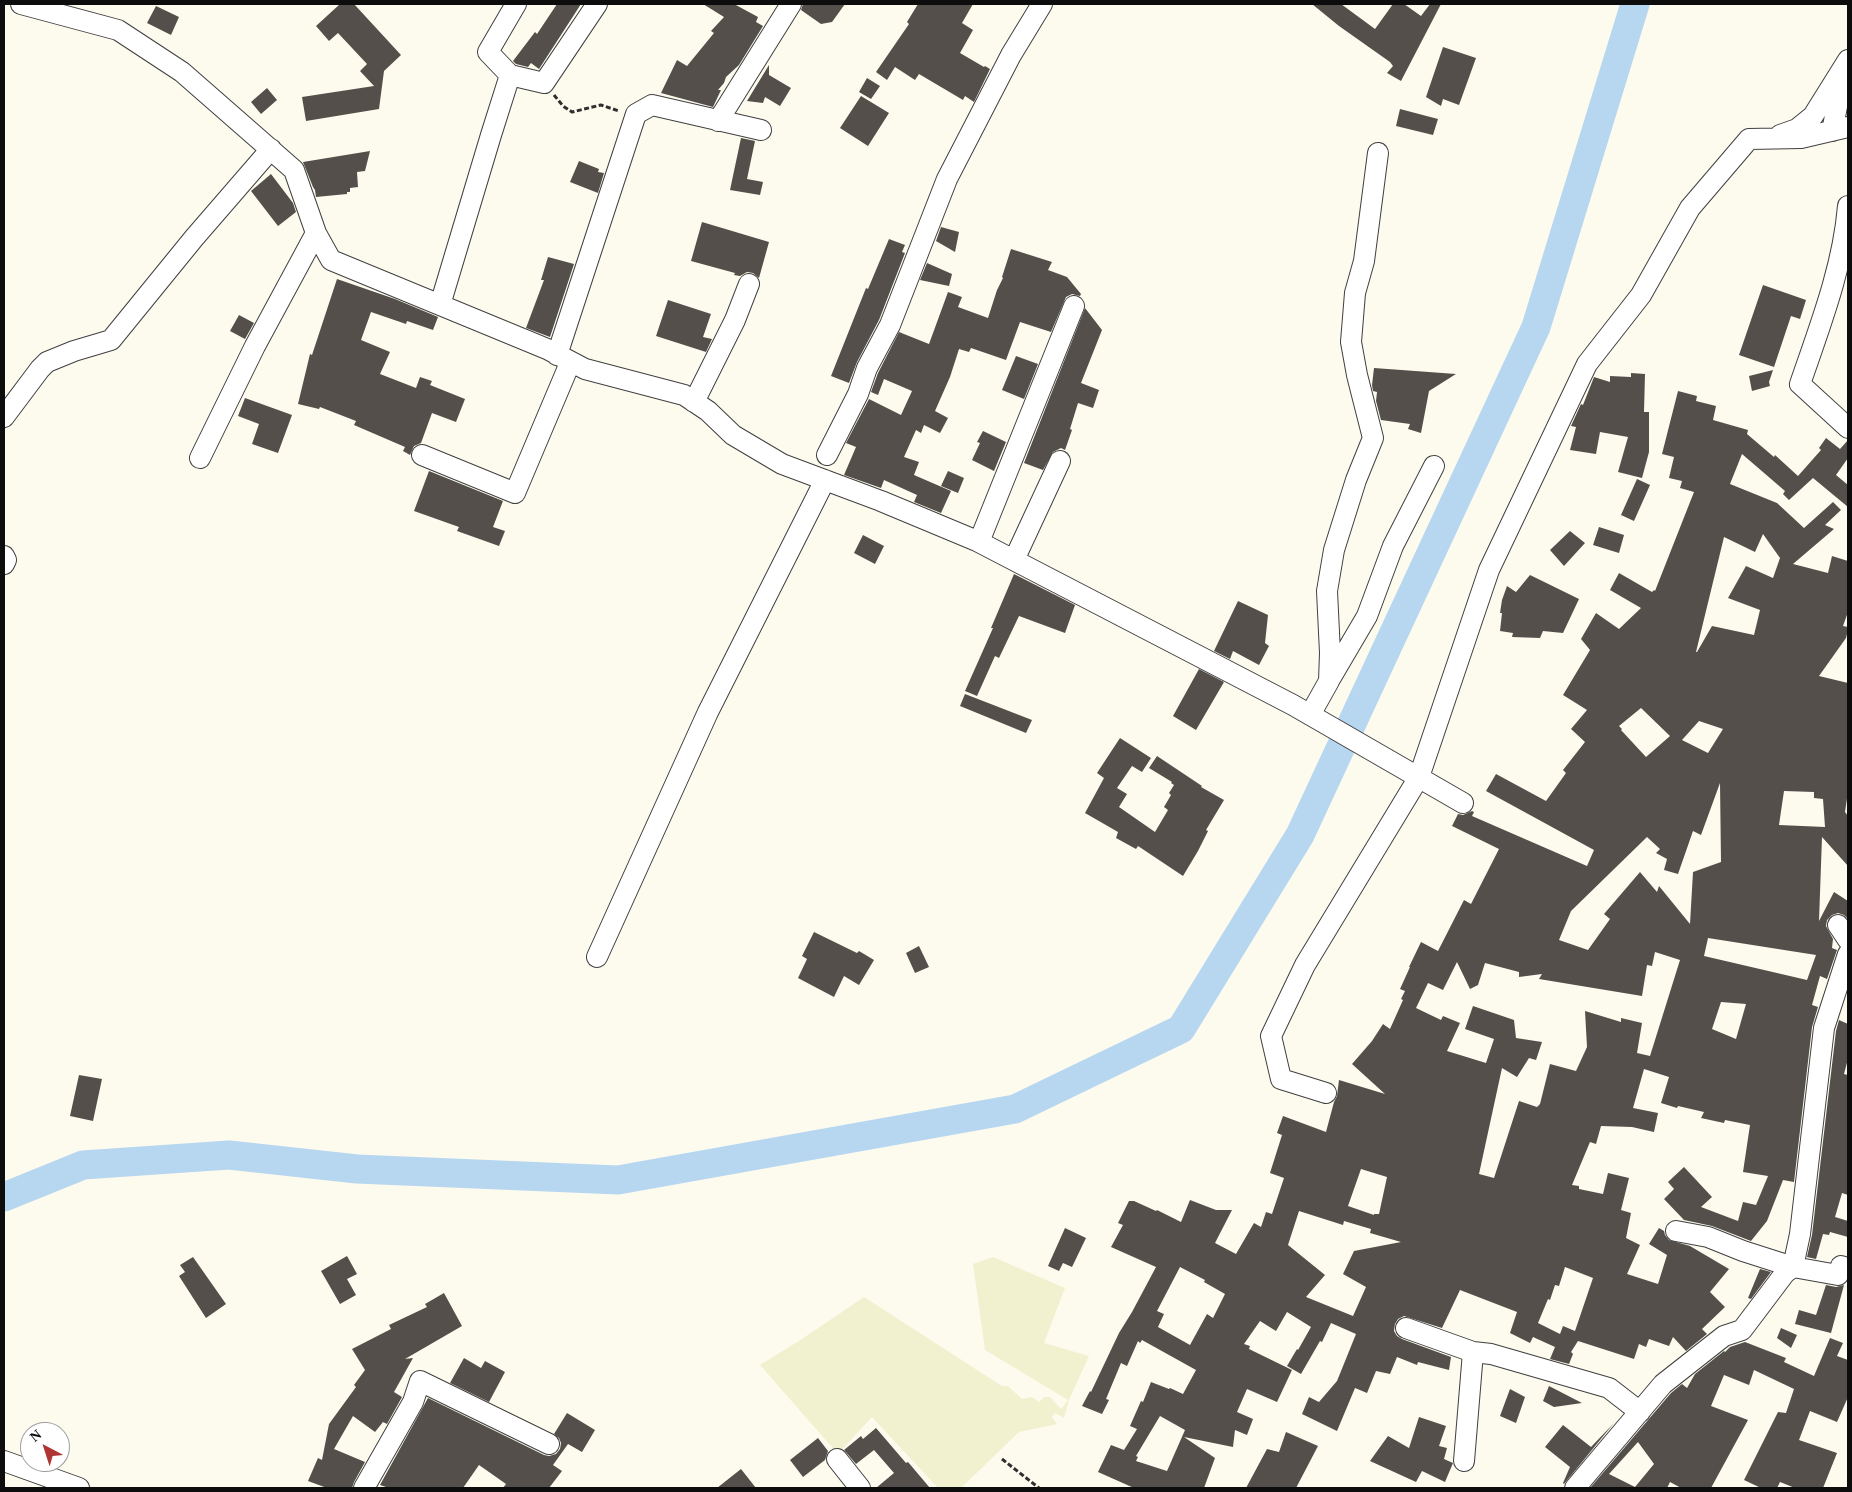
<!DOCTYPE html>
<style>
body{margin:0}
#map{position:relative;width:1852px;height:1492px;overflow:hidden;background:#fdfbee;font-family:"Times New Roman",serif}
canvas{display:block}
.frame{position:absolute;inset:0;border:5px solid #0d0d0d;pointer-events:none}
.north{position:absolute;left:20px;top:1422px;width:50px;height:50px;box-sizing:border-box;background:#fff;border:1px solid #9e9e9e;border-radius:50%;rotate:320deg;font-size:14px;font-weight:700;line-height:20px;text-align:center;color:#0d0d0d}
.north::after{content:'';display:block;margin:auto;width:18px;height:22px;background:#af3532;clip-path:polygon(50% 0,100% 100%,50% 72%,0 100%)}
</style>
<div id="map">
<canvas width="1852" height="1492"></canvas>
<div class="frame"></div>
<div class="north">N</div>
</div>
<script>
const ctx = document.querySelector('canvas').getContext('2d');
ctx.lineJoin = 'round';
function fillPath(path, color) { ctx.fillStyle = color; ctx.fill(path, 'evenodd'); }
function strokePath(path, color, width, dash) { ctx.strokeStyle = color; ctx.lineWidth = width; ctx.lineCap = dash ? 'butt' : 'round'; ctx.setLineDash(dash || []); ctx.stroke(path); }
fillPath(new Path2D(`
 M 993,1257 L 1065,1288 L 1044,1343 L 1089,1356 L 1069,1400 L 1064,1418 L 1055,1413 L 1052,1417 L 1057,1424 L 1019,1432 L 961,1488 L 938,1488 L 872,1417 L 838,1454 L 760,1365 L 802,1339 L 864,1297 L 1002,1386 L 1008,1386 L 1022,1399 L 1032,1397 L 1039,1402 L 1044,1397 L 1050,1397 L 1061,1409 L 1068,1400 L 985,1350 L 973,1264 Z`), '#f1f1d0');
strokePath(new Path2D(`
 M 4,1197 L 83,1165 L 229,1155 L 357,1169 L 618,1180 L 1015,1109 L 1181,1029 L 1300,835 L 1536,327 L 1635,4`), '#b7d6f0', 29);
fillPath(new Path2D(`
 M 340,4 L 354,4 L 401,55 L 384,71 L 379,109 L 306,121 L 302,97 L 374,86 L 360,71 L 367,64 L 338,33 L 329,41 L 316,26 Z
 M 557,4 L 581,4 L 539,69 L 531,63 L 528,67 L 516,64 L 513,61 L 535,32 L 537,34 Z
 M 703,4 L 734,4 L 758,17 L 756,22 L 763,26 L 739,65 L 726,77 L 724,83 L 718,90 L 721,90 L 713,107 L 661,93 L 677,60 L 687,66 L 714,33 L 711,31 L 724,17 Z
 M 803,4 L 845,4 L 832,22 L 821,24 L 801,10 Z
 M 918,4 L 973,4 L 962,23 L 973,30 L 960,53 L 984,67 L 985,66 L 990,69 L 974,102 L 965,96 L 963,100 L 919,74 L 915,80 L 895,67 L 887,80 L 876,72 L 909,24 L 907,22 Z
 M 1312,4 L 1341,4 L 1375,29 L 1393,4 L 1404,4 L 1421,16 L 1430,4 L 1441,4 L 1401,81 L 1387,73 L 1393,66 L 1390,62 L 1339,26 Z
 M 156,6 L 179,17 L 171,35 L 147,23 Z
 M 1443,47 L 1476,58 L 1459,105 L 1443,99 L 1441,106 L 1426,97 Z
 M 769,65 L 769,75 L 791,88 L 780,106 L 765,97 L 763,103 L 747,101 Z
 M 867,78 L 880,86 L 871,99 L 859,92 Z
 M 267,88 L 277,100 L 261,114 L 251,102 Z
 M 861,96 L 889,113 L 868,146 L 840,128 Z
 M 1400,109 L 1438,119 L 1433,135 L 1396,126 Z
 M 741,138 L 755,141 L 747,179 L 763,182 L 760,195 L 730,190 Z
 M 370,151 L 365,171 L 357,172 L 358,187 L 350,188 L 350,192 L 347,192 L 347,194 L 316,197 L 315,190 L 313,187 L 303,162 Z
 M 579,161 L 599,169 L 598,172 L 604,173 L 598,193 L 570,182 Z
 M 271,174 L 293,203 L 296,212 L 278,226 L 251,191 Z
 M 702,222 L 769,242 L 759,278 L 753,273 L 747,272 L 740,276 L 734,275 L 735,273 L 691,261 Z
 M 941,227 L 959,232 L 955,252 L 936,241 Z
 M 889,239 L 905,245 L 902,252 L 905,253 L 879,320 L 857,362 L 849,383 L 831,376 L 866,288 L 868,289 Z
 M 1011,249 L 1052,262 L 1048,270 L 1067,277 L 1081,294 L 1080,296 L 1072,294 L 1066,297 L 1051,332 L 1020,322 L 1006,360 L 971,348 L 969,352 L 959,349 L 950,377 L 935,411 L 948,418 L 940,433 L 924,425 L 921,433 L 916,430 L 904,457 L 919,462 L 914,475 L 951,491 L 941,513 L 914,502 L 917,495 L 884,480 L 881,488 L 844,475 L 856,447 L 846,443 L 869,399 L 901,415 L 912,391 L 884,379 L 878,395 L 871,392 L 878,373 L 899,332 L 929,344 L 948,292 L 962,297 L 958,307 L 988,318 L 997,290 L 1003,278 L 1002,277 Z
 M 548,257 L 574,264 L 550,337 L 526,328 L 544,280 L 541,280 Z
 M 927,263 L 952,274 L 949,286 L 920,280 Z
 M 337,279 L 395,299 L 438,317 L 433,330 L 407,321 L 406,324 L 371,312 L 361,340 L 390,352 L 380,374 L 416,388 L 420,377 L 432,381 L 430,385 L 465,399 L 456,422 L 432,413 L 421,443 L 414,446 L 410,455 L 403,451 L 405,447 L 354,425 L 356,421 L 320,407 L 319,409 L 298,404 L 310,354 L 312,355 Z
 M 1763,285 L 1806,300 L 1800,319 L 1791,316 L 1774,367 L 1739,355 Z
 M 668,300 L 711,314 L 703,337 L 712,339 L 706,352 L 656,336 Z
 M 1085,308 L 1102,330 L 1081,383 L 1099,390 L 1093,408 L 1078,403 L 1070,429 L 1072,430 L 1065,450 L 1061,448 L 1053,452 L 1043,470 L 1024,463 Z
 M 239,315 L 254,323 L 245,339 L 230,331 Z
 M 1016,356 L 1038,364 L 1024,399 L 1002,390 Z
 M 1374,368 L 1456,374 L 1429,391 L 1421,433 L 1408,429 L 1410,424 L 1381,420 L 1376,401 L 1377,392 L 1373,391 L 1372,385 Z
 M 1773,370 L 1769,382 L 1770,386 L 1752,391 L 1749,376 Z
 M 1631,373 L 1645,374 L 1644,412 L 1649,412 L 1649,452 L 1642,478 L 1618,472 L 1628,437 L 1600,432 L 1596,454 L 1570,450 L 1576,427 L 1571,426 L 1581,404 L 1583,405 L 1594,377 L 1610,382 L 1610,376 L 1631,377 Z
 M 1678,391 L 1697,396 L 1696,401 L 1716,406 L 1713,420 L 1748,430 L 1747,434 L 1774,457 L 1775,455 L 1798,476 L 1821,450 L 1819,448 L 1826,438 L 1840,449 L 1848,440 L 1848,458 L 1836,475 L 1848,485 L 1848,507 L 1813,478 L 1789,500 L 1783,494 L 1785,491 L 1742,454 L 1730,484 L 1777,503 L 1804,528 L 1833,502 L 1841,510 L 1825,525 L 1834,529 L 1793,564 L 1828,573 L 1832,556 L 1848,561 L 1848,612 L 1843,626 L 1848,627 L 1848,630 L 1846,638 L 1819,676 L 1848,683 L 1848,792 L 1845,812 L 1848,816 L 1848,866 L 1822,837 L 1819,921 L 1834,892 L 1848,901 L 1848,919 L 1844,915 L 1838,913 L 1832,915 L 1827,920 L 1826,926 L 1833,939 L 1832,948 L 1837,950 L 1827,979 L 1820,976 L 1812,1005 L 1818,1007 L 1812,1027 L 1794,1182 L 1783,1180 L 1767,1221 L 1751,1241 L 1712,1226 L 1684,1220 L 1664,1199 L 1674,1189 L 1668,1182 L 1684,1167 L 1712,1197 L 1701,1207 L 1738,1221 L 1743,1202 L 1756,1205 L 1768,1176 L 1743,1172 L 1750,1125 L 1725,1120 L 1724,1123 L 1701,1118 L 1704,1112 L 1678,1106 L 1677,1108 L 1661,1103 L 1669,1077 L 1644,1069 L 1633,1108 L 1658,1113 L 1654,1132 L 1632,1127 L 1601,1126 L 1596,1144 L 1590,1142 L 1572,1185 L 1579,1186 L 1579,1189 L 1603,1194 L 1608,1173 L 1629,1178 L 1621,1210 L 1631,1213 L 1626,1238 L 1640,1245 L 1627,1274 L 1658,1284 L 1667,1255 L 1649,1244 L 1659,1228 L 1664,1231 L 1665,1235 L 1669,1240 L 1690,1246 L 1729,1269 L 1710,1292 L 1725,1307 L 1702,1329 L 1707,1334 L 1686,1351 L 1673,1337 L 1669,1346 L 1649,1339 L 1646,1347 L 1639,1344 L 1634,1359 L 1578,1341 L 1571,1352 L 1573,1354 L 1569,1364 L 1550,1359 L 1555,1347 L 1533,1337 L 1530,1343 L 1510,1333 L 1517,1312 L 1460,1290 L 1442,1328 L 1404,1316 L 1398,1319 L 1395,1324 L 1394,1331 L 1397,1336 L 1402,1339 L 1451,1357 L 1449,1370 L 1418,1362 L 1417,1365 L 1397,1357 L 1390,1374 L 1376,1371 L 1367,1393 L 1355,1388 L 1337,1431 L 1302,1414 L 1309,1397 L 1319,1402 L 1337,1381 L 1356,1334 L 1331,1323 L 1322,1342 L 1320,1341 L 1301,1374 L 1287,1366 L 1297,1349 L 1298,1350 L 1311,1327 L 1287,1312 L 1276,1331 L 1260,1321 L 1244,1344 L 1250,1346 L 1249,1349 L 1292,1370 L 1277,1402 L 1247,1389 L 1237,1412 L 1253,1419 L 1247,1435 L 1235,1430 L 1233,1447 L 1184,1437 L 1215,1458 L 1204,1488 L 1134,1488 L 1098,1472 L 1111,1445 L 1124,1450 L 1137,1429 L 1130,1426 L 1141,1401 L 1143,1402 L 1151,1382 L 1169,1389 L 1170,1388 L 1183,1394 L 1196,1370 L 1142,1340 L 1140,1343 L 1138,1341 L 1127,1366 L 1121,1363 L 1106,1399 L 1109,1400 L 1102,1414 L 1082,1406 L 1090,1391 L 1091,1392 L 1119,1333 L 1132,1312 L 1156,1267 L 1111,1247 L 1123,1225 L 1118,1223 L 1129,1201 L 1134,1201 L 1156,1211 L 1157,1210 L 1181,1222 L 1190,1200 L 1216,1210 L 1232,1210 L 1215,1243 L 1236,1254 L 1254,1223 L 1261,1227 L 1266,1212 L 1272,1214 L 1284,1178 L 1270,1173 L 1282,1135 L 1277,1133 L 1283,1116 L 1326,1132 L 1334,1102 L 1337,1096 L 1339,1080 L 1385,1094 L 1352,1064 L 1372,1041 L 1383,1024 L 1390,1029 L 1403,1000 L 1401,999 L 1405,991 L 1400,989 L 1410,967 L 1409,967 L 1421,942 L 1438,951 L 1464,900 L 1471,904 L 1499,849 L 1452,826 L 1458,814 L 1463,815 L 1472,811 L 1474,812 L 1472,816 L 1587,866 L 1594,850 L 1486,791 L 1496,774 L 1546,801 L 1566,773 L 1563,770 L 1585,742 L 1571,729 L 1587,710 L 1563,695 L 1590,650 L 1581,639 L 1596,613 L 1619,629 L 1641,608 L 1610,590 L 1619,573 L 1652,592 L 1654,590 L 1655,591 L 1694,492 L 1680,488 L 1682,481 L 1669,478 L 1674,457 L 1662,454 ZM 1763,534 L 1780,558 L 1773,578 L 1746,566 L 1728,598 L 1760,610 L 1754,635 L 1712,626 L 1697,652 L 1696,652 L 1724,537 L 1755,552 ZM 1641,708 L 1670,736 L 1646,757 L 1621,730 L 1622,729 L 1619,726 ZM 1699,721 L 1723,729 L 1708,753 L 1682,740 ZM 1720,783 L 1721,862 L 1693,872 L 1690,924 L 1659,886 L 1657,892 L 1640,872 L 1604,914 L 1610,919 L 1588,950 L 1559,940 L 1571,911 L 1647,837 L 1660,849 L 1656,853 L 1667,859 L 1664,870 L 1678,874 L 1693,831 L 1701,835 ZM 1784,791 L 1814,792 L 1814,798 L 1823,799 L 1825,827 L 1779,825 ZM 1708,938 L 1816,955 L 1807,980 L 1704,956 ZM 1655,952 L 1680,960 L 1650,1056 L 1637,1053 L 1642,1023 L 1621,1018 L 1621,1022 L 1585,1011 L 1587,1047 L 1576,1071 L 1550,1064 L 1540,1104 L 1537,1107 L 1519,1101 L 1494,1178 L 1479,1174 L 1502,1068 L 1517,1077 L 1529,1058 L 1536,1060 L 1542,1042 L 1516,1038 L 1514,1020 L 1473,1006 L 1465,1029 L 1494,1039 L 1486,1063 L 1447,1051 L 1460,1023 L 1443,1016 L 1441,1020 L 1416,1008 L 1428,983 L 1443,990 L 1457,962 L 1470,989 L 1478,985 L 1485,963 L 1519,972 L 1519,977 L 1542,974 L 1539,979 L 1642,996 L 1647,965 L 1652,966 ZM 1721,1002 L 1746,1004 L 1736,1039 L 1712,1029 ZM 1361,1169 L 1387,1177 L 1379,1214 L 1374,1214 L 1374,1215 L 1348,1206 ZM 1299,1211 L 1343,1225 L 1344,1221 L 1371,1229 L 1370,1233 L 1401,1242 L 1354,1251 L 1343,1274 L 1366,1287 L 1353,1316 L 1306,1297 L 1325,1275 L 1288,1245 ZM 1180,1267 L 1205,1280 L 1204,1282 L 1225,1294 L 1213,1318 L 1207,1314 L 1190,1345 L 1158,1327 L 1164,1314 L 1157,1311 ZM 1565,1267 L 1593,1278 L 1575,1331 L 1563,1326 L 1560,1334 L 1538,1323 L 1548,1299 L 1550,1300 L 1555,1285 L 1559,1286 ZM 1160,1416 L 1185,1430 L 1167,1471 L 1136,1461 L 1138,1457 L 1136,1456 Z
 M 245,398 L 292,415 L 278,453 L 252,444 L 259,424 L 238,416 Z
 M 983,431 L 1006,442 L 994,471 L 972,460 L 980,443 L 977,442 Z
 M 429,471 L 503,501 L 493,527 L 505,531 L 499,546 L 457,531 L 459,527 L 414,511 Z
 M 948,471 L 964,478 L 958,493 L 941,486 Z
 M 1637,479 L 1650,485 L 1634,521 L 1621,515 Z
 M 1599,527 L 1624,535 L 1619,553 L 1593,545 Z
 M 1570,531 L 1585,543 L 1564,566 L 1550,550 Z
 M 863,535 L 884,546 L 875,564 L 854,553 Z
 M 1014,574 L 1075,605 L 1065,633 L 1019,616 L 999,658 L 995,656 L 977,696 L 965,691 L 993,628 L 991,628 Z
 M 1530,575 L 1579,599 L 1563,633 L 1543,631 L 1540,638 L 1512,637 L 1513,633 L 1500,631 L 1502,613 L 1500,613 L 1502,600 L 1507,586 L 1516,592 Z
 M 1238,601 L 1268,615 L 1265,643 L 1269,646 L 1259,665 L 1233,651 L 1230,659 L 1214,651 Z
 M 1199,669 L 1224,682 L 1196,730 L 1173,716 Z
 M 965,694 L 1032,720 L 1026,733 L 960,706 Z
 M 1120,738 L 1151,758 L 1142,772 L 1132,766 L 1117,788 L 1127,794 L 1119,807 L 1155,832 L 1168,810 L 1164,807 L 1171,795 L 1169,793 L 1174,785 L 1171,783 L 1172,782 L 1149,768 L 1157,756 L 1202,786 L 1201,787 L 1224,800 L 1206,830 L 1208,831 L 1198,851 L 1183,876 L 1138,846 L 1136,849 L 1116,838 L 1118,832 L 1085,813 L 1104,778 L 1097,773 Z
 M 814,932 L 857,953 L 859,951 L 874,960 L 859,985 L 844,976 L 834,997 L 798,978 L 807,959 L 802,956 Z
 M 919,946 L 929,967 L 915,973 L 906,953 Z
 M 1839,1020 L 1848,1024 L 1848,1059 L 1844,1074 L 1848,1075 L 1848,1195 L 1842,1193 L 1835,1217 L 1848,1221 L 1848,1237 L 1830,1232 L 1829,1235 L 1823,1234 L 1816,1259 L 1807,1257 L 1812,1235 L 1836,1031 Z
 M 79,1075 L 102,1079 L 93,1121 L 70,1116 Z
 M 1065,1228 L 1086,1238 L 1072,1267 L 1063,1263 L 1059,1271 L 1048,1266 Z
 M 347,1256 L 357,1274 L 347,1279 L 356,1295 L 340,1304 L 321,1271 Z
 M 193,1257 L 226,1304 L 206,1318 L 179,1276 L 185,1272 L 180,1265 Z
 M 1760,1269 L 1771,1272 L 1751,1299 L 1748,1298 Z
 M 1826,1285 L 1836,1287 L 1844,1285 L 1831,1333 L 1795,1324 L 1799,1310 L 1816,1315 Z
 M 444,1293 L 462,1326 L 405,1359 L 413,1358 L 394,1392 L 402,1397 L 387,1424 L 383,1422 L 375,1432 L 353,1416 L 334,1449 L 365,1462 L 354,1482 L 352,1488 L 327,1488 L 308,1481 L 318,1458 L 322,1460 L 329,1424 L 356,1387 L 354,1385 L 365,1370 L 352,1349 L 391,1329 L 389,1325 L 427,1307 L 425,1304 Z
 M 1781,1328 L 1797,1335 L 1791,1348 L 1777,1338 Z
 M 1830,1338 L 1843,1343 L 1837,1356 L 1848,1360 L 1848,1397 L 1837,1422 L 1810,1411 L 1799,1440 L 1837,1453 L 1823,1488 L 1795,1488 L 1780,1482 L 1777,1488 L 1761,1488 L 1744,1480 L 1778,1412 L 1786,1413 L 1794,1389 L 1754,1370 L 1749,1385 L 1724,1375 L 1711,1406 L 1748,1420 L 1711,1488 L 1681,1488 L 1670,1482 L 1667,1488 L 1590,1488 L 1671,1393 L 1682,1384 L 1687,1388 L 1695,1374 L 1724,1351 L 1725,1352 L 1730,1347 L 1745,1342 L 1786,1358 L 1784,1362 L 1814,1376 ZM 1638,1442 L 1654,1464 L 1635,1487 L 1609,1474 Z
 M 464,1358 L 481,1368 L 485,1361 L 505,1372 L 489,1402 L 450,1383 Z
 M 1549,1386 L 1582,1403 L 1554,1407 L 1543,1401 Z
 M 1510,1389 L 1525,1397 L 1516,1423 L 1500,1416 Z
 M 428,1398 L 544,1455 L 549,1456 L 556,1454 L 560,1449 L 561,1443 L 559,1438 L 554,1434 L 567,1413 L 595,1430 L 582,1452 L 568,1444 L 553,1465 L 562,1471 L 549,1488 L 503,1488 L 506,1484 L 479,1465 L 463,1488 L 389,1488 L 380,1485 Z
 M 1419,1417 L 1446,1426 L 1439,1446 L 1447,1448 L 1444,1459 L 1453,1463 L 1445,1482 L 1422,1471 L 1416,1482 L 1370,1461 L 1388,1436 L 1409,1448 Z
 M 1614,1423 L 1564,1484 L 1563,1483 L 1570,1467 L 1545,1447 L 1563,1425 L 1591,1447 Z
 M 876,1428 L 906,1463 L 908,1462 L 930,1488 L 876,1488 L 894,1473 L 874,1450 L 856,1464 L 844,1450 L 861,1436 L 863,1439 Z
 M 1286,1432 L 1318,1446 L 1296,1488 L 1246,1488 L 1267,1449 L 1279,1452 Z
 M 818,1438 L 828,1451 L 825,1460 L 803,1477 L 790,1460 Z
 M 741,1469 L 756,1488 L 717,1488 Z`), '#544f4a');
const minor = new Path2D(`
 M 21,4 L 118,30 L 182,72 L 294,170 L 316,233 L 331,260 L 547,349 L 585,369 L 684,395 L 708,411 L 733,435 L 782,464 L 881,501 L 977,541 L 1293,705 L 1463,803
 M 510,75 L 488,52 L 516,4
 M 718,121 L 791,4
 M 1832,131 L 1843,77
 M 1780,135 L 1797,129 L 1813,116 L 1848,60
 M 1848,206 C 1843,267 1820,326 1800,384 L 1848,428
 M 440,305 L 491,135 L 510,75 L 544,83 L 597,4
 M 557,355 L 636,114 L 652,105 L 761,130
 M 694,402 L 735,320 L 749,284
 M 4,417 L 40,369 L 47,362 L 74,351 L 111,340 L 194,238 L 271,149
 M 422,455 L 515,493 L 570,363
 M 827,455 L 858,394 L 867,368 L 890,325 L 947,179 L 1011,55 L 1042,4
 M 200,458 L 255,346 L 316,233
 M 979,542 L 1074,306
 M 4,556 L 6,560 L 4,564
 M 1014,560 L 1060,461
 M 1330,679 L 1367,616 L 1393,546 L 1434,466
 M 1310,715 L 1329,681 L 1330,653 L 1327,591 L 1334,550 L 1356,480 L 1373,438 L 1357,375 L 1351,342 L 1355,293 L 1364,261 L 1378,153
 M 1838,925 L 1848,940
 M 597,957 L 708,712 L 825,480
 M 1326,1093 L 1281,1079 L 1271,1036 L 1305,965 L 1419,777 L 1489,570 L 1587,364 L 1641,295 L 1690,208 L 1749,139 L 1801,138 L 1848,127
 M 1676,1231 L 1708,1237 L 1743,1251 L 1793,1267 L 1838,1275 L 1841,1266 L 1848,1268
 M 1406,1328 L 1473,1352 L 1491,1354 L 1609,1388 L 1640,1412
 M 837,1459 L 860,1488
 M 4,1461 L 79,1488
 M 1464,1461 L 1473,1352
 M 364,1488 L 413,1402 L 420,1381 L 549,1444
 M 1575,1488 L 1663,1384 L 1724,1336 L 1742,1330 L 1785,1273 L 1793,1267 L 1800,1234 L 1824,1028 L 1848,954`);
strokePath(minor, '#404040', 22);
strokePath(new Path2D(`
 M 554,95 L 563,106 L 572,112 L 601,105 L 619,111
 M 1002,1459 L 1039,1488`), '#2f2f2f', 3, [5, 2.5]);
strokePath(minor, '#fff', 20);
</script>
